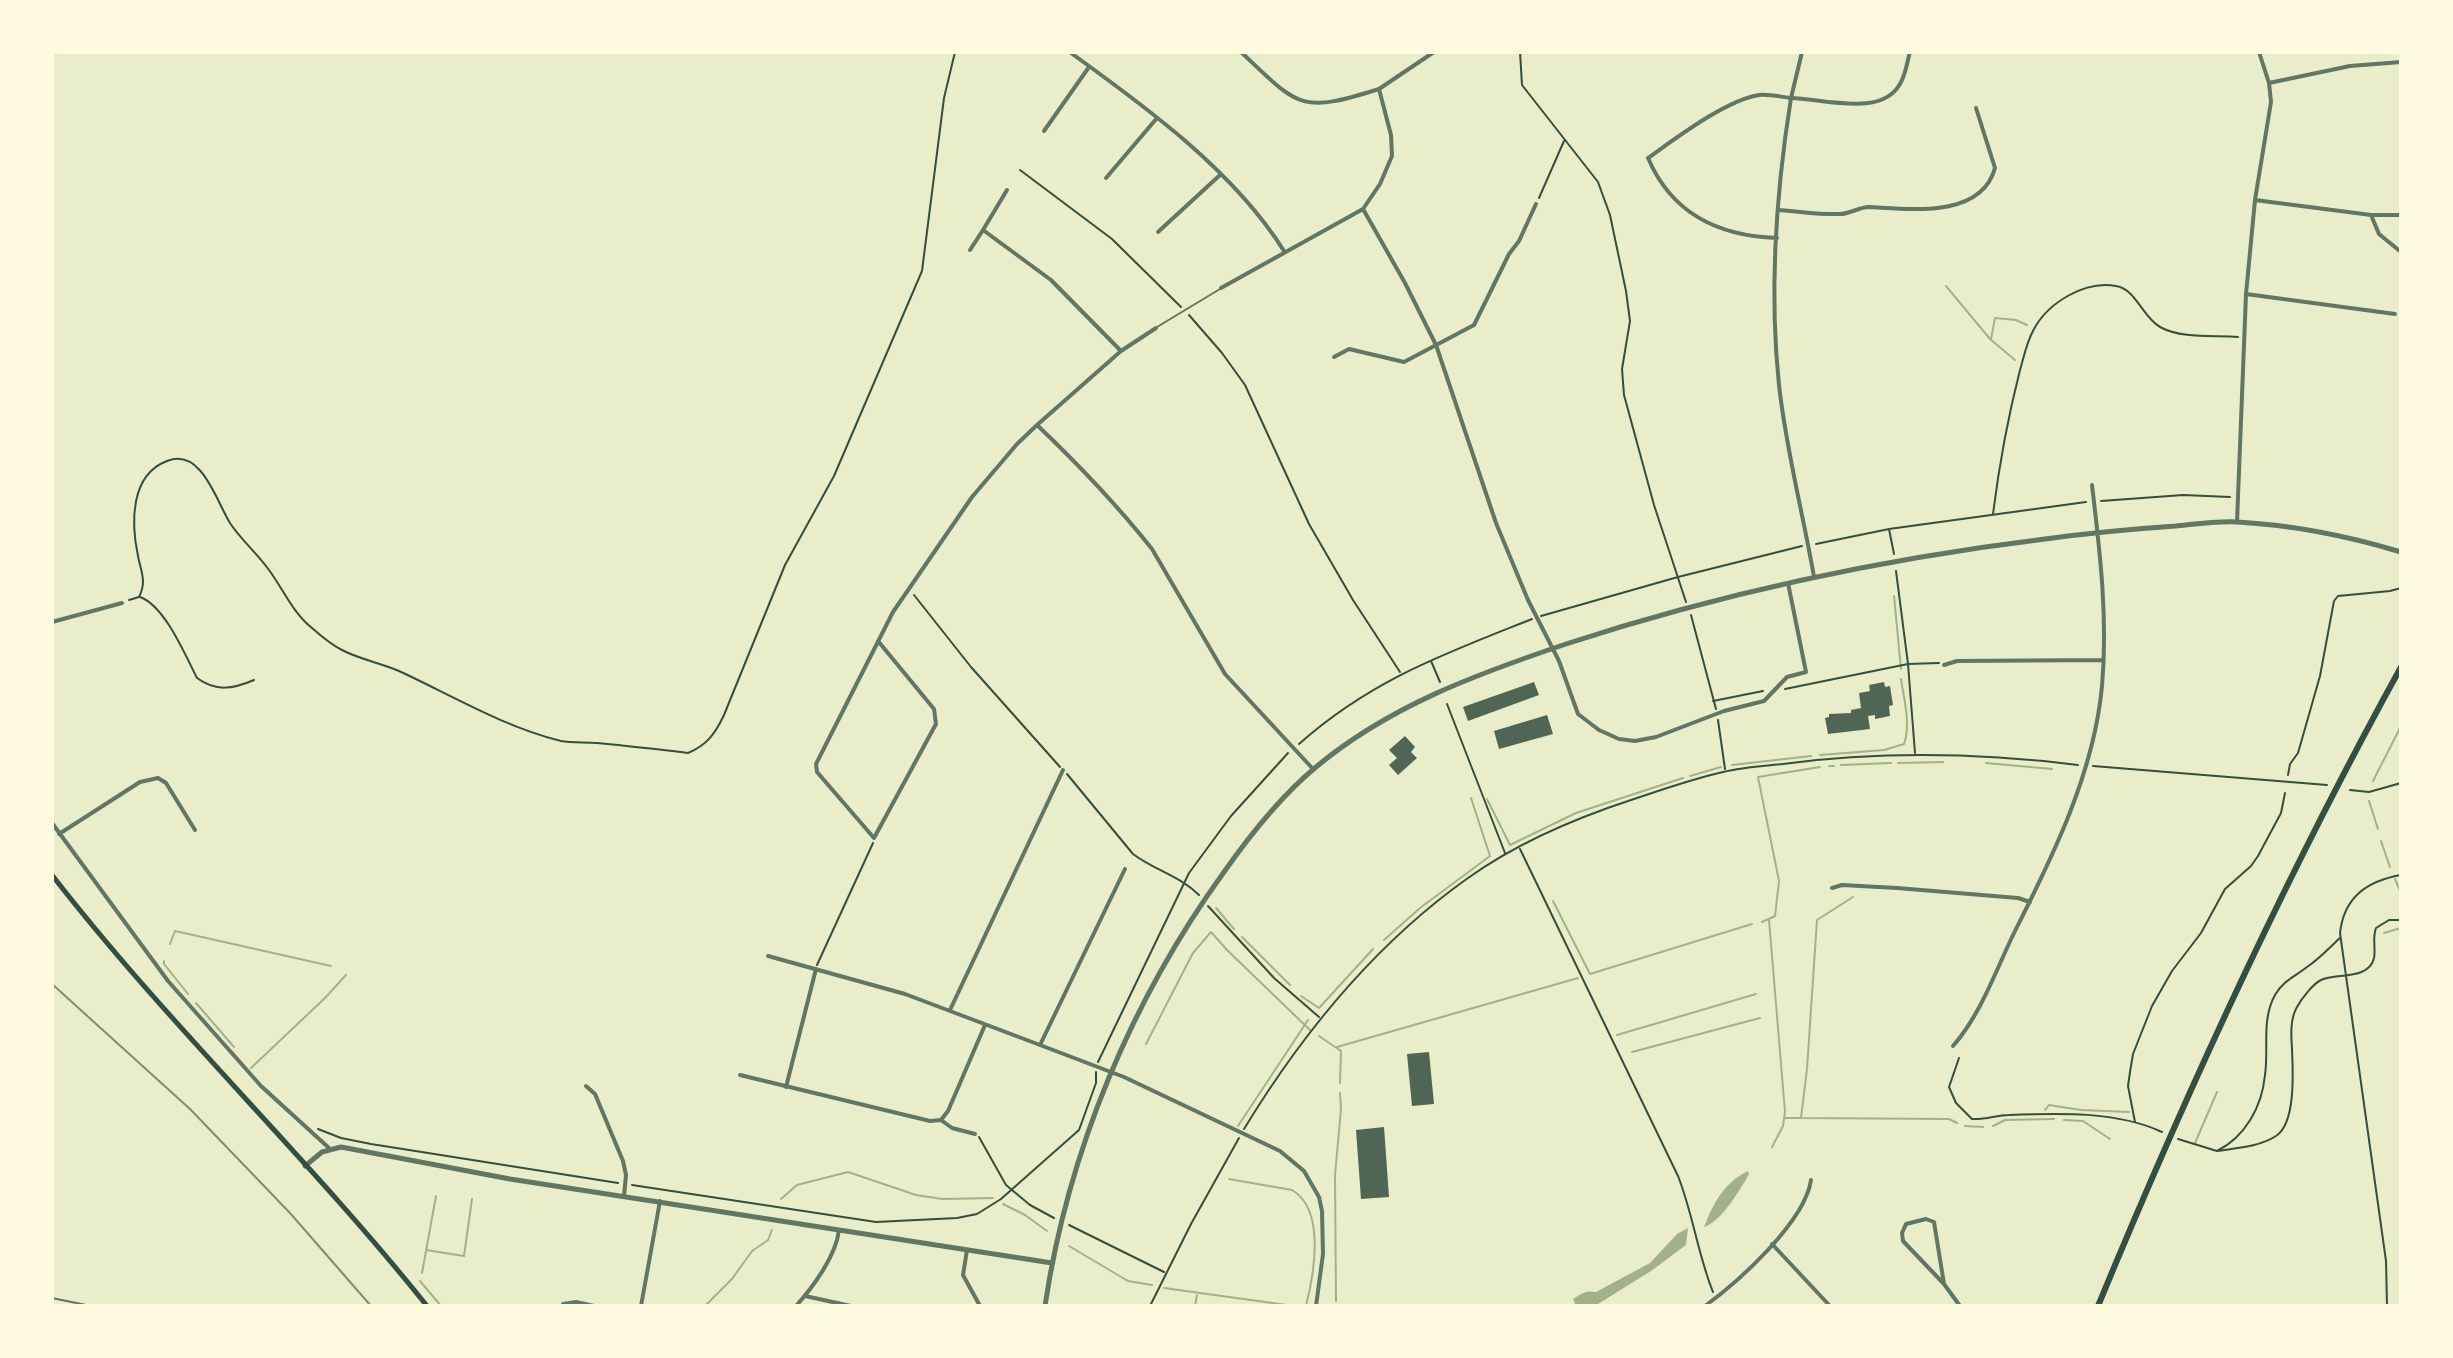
<!DOCTYPE html>
<style>
body{margin:0}
#map{position:relative;width:2453px;height:1358px;overflow:hidden;background:#e9edc9;font-family:"Work Sans",sans-serif}
canvas{display:block}
.frame{position:absolute;inset:0;border:54px solid #fefae0;pointer-events:none}
</style>
<div id="map">
<canvas width="2453" height="1358"></canvas>
<div class="frame"></div>
</div>
<script>
const ctx = document.querySelector('canvas').getContext('2d');
ctx.lineJoin = 'round';
function fillPath(path, color) { ctx.fillStyle = color; ctx.fill(path, 'evenodd'); }
function strokePath(path, color, width, dash) { ctx.strokeStyle = color; ctx.lineWidth = width; ctx.lineCap = dash ? 'butt' : 'round'; ctx.setLineDash(dash || []); ctx.stroke(path); }
fillPath(new Path2D(`
 M 1748,1171 L 1749,1174 C 1740,1190 1721,1222 1704,1227 C 1713,1205 1722,1184 1748,1171 Z
 M 1688,1228 L 1686,1245 L 1651,1271 L 1598,1304 L 1575,1304 L 1573,1299 C 1582,1293 1586,1290 1596,1292 L 1650,1263 L 1677,1234 Z`), '#a3b18a');
strokePath(new Path2D(`
 M 1946,286 L 1990,339 L 2015,360
 M 1991,339 L 1995,318 L 2016,320 L 2027,325
 M 1894,596 L 1901,669
 M 1820,755 L 1884,750 L 1904,744 C 1911,725 1904,699 1901,679
 M 1898,763 L 1943,762
 M 1986,763 L 2052,769
 M 1732,765 L 1811,756
 M 1841,765 L 1891,763
 M 1829,766 L 1834,766
 M 1690,776 L 1721,767
 M 2373,781 L 2401,726
 M 1487,799 L 1510,845 L 1576,813 L 1683,778
 M 2369,801 L 2378,829
 M 2381,841 L 2390,867
 M 2395,879 L 2401,893
 M 1553,901 L 1590,974 L 1752,924
 M 1216,908 L 1234,929
 M 1769,920 L 1785,1112 L 1783,1126 L 1772,1147
 M 1762,922 L 1775,916 L 1779,881 L 1758,777 L 1820,767
 M 2384,933 L 2401,928
 M 1242,937 L 1290,985
 M 1384,940 L 1420,908 L 1490,856 L 1471,798
 M 170,944 L 175,931 L 331,966
 M 164,961 L 164,964 L 188,994
 M 1301,996 L 1319,1008 L 1373,949
 M 196,1003 L 234,1047
 M 1617,1035 L 1756,994
 M 1319,1036 L 1341,1051 L 1340,1083
 M 1146,1044 L 1193,953 L 1211,932 L 1227,950 L 1310,1030
 M 1337,1047 L 1578,978
 M 1632,1052 L 1760,1018
 M 251,1068 L 325,998 L 346,975
 M 2045,1110 L 2049,1105 L 2081,1110 L 2129,1112
 M 1785,1118 L 1801,1118 L 1807,1069 L 1817,920 L 1853,897
 M 1802,1118 L 1949,1119 L 1957,1123
 M 2064,1120 L 2083,1121 L 2110,1139
 M 1238,1126 L 1308,1020
 M 1965,1126 L 1983,1127
 M 1993,1126 L 2005,1120 L 2054,1119
 M 2195,1143 L 2217,1092
 M 1229,1179 L 1292,1190 C 1326,1210 1314,1274 1306,1306
 M 781,1199 L 797,1185 L 848,1172 L 916,1195 L 942,1199 L 993,1198
 M 1003,1204 L 1025,1215 L 1047,1231
 M 1069,1246 L 1128,1281 L 1152,1285
 M 426,1250 L 464,1256 L 472,1199
 M 422,1273 L 436,1196
 M 420,1281 L 441,1306
 M 1164,1288 L 1294,1306
 M 1336,1301 L 1335,1175 L 1341,1109 L 1340,1093
 M 705,1306 L 732,1279 L 752,1251 L 768,1240 L 772,1230
 M 1195,1306 L 1197,1295`), '#a3b18a', 2);
fillPath(new Path2D(`
 M 1534,682 L 1539,695 L 1468,721 L 1463,707 Z
 M 1884,682 L 1885,687 L 1890,686 L 1893,705 L 1889,706 L 1890,716 L 1875,719 L 1875,715 L 1868,716 L 1870,729 L 1828,734 L 1825,718 L 1829,717 L 1829,714 L 1851,713 L 1851,710 L 1861,708 L 1859,693 L 1870,691 L 1869,685 Z
 M 1547,715 L 1553,734 L 1499,749 L 1494,731 Z
 M 1405,736 L 1415,747 L 1411,752 L 1417,758 L 1398,775 L 1389,765 L 1397,758 L 1389,750 Z
 M 1429,1052 L 1434,1104 L 1412,1106 L 1407,1054 Z
 M 1384,1127 L 1389,1197 L 1361,1199 L 1356,1130 Z`), '#4f6655');
strokePath(new Path2D(`
 M 1520,52 L 1522,85 L 1598,182 L 1610,215 L 1626,291 L 1630,321 L 1622,369 L 1624,395 L 1654,505 L 1686,602
 M 1020,170 L 1112,239 L 1181,307
 M 1539,198 L 1564,141
 M 1189,315 L 1222,353 L 1245,385 L 1309,524 L 1353,600 L 1400,672
 M 2101,501 L 2183,495 L 2230,497
 M 1993,514 C 1999,466 2008,417 2020,370 C 2024,356 2027,341 2034,329 C 2048,303 2085,280 2116,286 C 2136,289 2143,318 2160,327 C 2182,339 2214,335 2238,337
 M 1889,529 L 1894,554
 M 1816,544 L 1889,529 L 2086,502
 M 1896,571 L 1908,664 L 1915,753
 M 914,595 L 971,667 L 1060,767
 M 140,597 C 165,606 185,655 197,678 C 216,692 233,689 254,680
 M 129,600 L 139,597 C 147,581 141,572 138,556 C 131,523 130,475 167,461 C 202,447 217,503 230,523 C 241,540 257,553 269,570 C 283,589 293,613 312,628 C 321,636 332,645 342,650 C 359,659 380,663 399,671 C 451,695 504,727 561,741 C 572,743 585,742 597,743 C 627,746 658,749 688,753 C 707,745 715,734 724,715 L 785,565 L 834,476 L 922,271 L 944,98 L 955,52
 M 1691,615 L 1716,709
 M 1541,616 L 1678,577 L 1802,546
 M 1431,661 L 1440,682
 M 1785,689 L 1908,664 L 1939,663
 M 1713,701 L 1763,691
 M 1447,704 L 1505,853
 M 1718,720 L 1725,769
 M 1299,744 C 1371,680 1444,654 1532,619
 M 2093,766 L 2327,785
 M 1067,774 L 1133,854 C 1154,870 1180,876 1199,895
 M 2288,775 L 2290,764 L 2298,753 L 2320,676 L 2334,601 L 2338,596 L 2390,591 L 2401,588
 M 2350,790 L 2369,792 L 2401,783
 M 1520,849 L 1678,1176 C 1693,1214 1698,1255 1713,1292
 M 1208,906 L 1274,978 L 1319,1017
 M 817,965 L 873,843
 M 1959,1058 L 1949,1087 L 1956,1103 L 1972,1119 C 1986,1120 1996,1115 2009,1115 C 2059,1113 2117,1111 2162,1132
 M 1098,1062 L 1189,873 L 1231,816 L 1288,753
 M 2135,1122 L 2128,1086 L 2130,1072 L 2133,1054 L 2152,1006 L 2172,971 L 2201,933 L 2225,889 L 2251,866 L 2258,856 L 2281,813 L 2285,793
 M 318,1129 L 341,1138 L 371,1144 L 618,1183
 M 1244,1129 C 1303,1032 1375,944 1468,878 C 1517,843 1573,819 1631,800 C 1661,790 1692,779 1723,772 C 1742,767 1763,766 1783,764 C 1881,751 1980,753 2078,765
 M 979,1137 L 1006,1185 L 1030,1205 L 1054,1218
 M 2178,1139 L 2217,1151 C 2245,1137 2262,1107 2265,1075 C 2269,1049 2261,1020 2275,995 C 2283,981 2294,977 2307,967 C 2319,959 2329,948 2340,938
 M 2217,1151 C 2236,1148 2259,1147 2276,1136 C 2296,1123 2293,1071 2292,1049 C 2291,1035 2290,1019 2297,1007 C 2302,998 2313,984 2321,980 C 2337,973 2369,980 2374,958 C 2376,948 2372,938 2376,928 L 2389,920 L 2401,920
 M 632,1185 L 876,1222 L 957,1218 L 977,1214 L 1001,1199 L 1079,1130 L 1096,1083 L 1096,1072
 M 1069,1225 L 1164,1272
 M 1150,1306 L 1191,1224 L 1239,1138
 M 2387,1306 L 2386,1261 L 2340,933 C 2344,897 2367,881 2401,875`), '#344e41', 2);
strokePath(new Path2D(`
 M 1157,327 L 1220,289
 M 52,1298 L 91,1306`), '#617663', 2);
strokePath(new Path2D(`
 M 1802,52 L 1791,98 C 1824,99 1884,118 1901,82 C 1906,73 1907,62 1910,52
 M 1071,53 C 1146,107 1234,171 1284,251
 M 2269,83 L 2350,66 L 2401,62
 M 1379,89 L 1434,52
 M 1044,131 L 1089,67
 M 1106,178 L 1157,118
 M 1007,190 L 983,230 L 1051,280 L 1121,351
 M 2255,200 L 2371,215 L 2401,215
 M 1363,209 L 1405,283 L 1436,345 L 1496,523 L 1528,600 L 1559,661 L 1578,714 L 1599,730 L 1619,739 L 1635,741 L 1656,737 L 1724,711 L 1764,701 L 1787,677 L 1806,672 L 1788,583
 M 1778,210 C 1798,211 1819,215 1840,214 C 1850,214 1859,207 1869,207 C 1909,209 1981,219 1995,168 L 1976,108
 M 2371,215 L 2379,234 L 2401,252
 M 1158,232 L 1220,175
 M 1777,238 C 1718,236 1672,214 1648,158 C 1675,139 1726,100 1759,95 C 1770,94 1781,97 1791,98 C 1776,192 1769,290 1779,385 C 1786,450 1803,513 1814,577
 M 970,250 L 983,230
 M 1221,288 L 1363,209 L 1380,184 L 1392,156 L 1391,135 L 1379,89 C 1300,114 1299,107 1241,52
 M 2246,294 L 2395,314
 M 1334,357 L 1349,349 L 1404,362 L 1474,325 L 1509,254 L 1519,241 L 1536,204
 M 1037,425 C 1078,464 1117,505 1152,549 L 1225,674 L 1313,769
 M 2237,522 L 2246,294 L 2255,200 L 2271,102 L 2269,83 L 2259,52
 M 52,622 L 122,603
 M 878,641 L 934,709 L 936,724 L 874,838 L 817,772 L 816,764 L 893,612 L 972,497 L 1017,444 L 1037,425 L 1121,351 L 1156,328
 M 1944,665 L 1957,661 L 2103,660
 M 52,823 L 168,981 L 261,1086 L 329,1148
 M 59,834 L 140,782 L 158,778 L 166,783 L 195,830
 M 1832,888 L 1842,885 L 1897,888 L 2018,898 L 2030,902
 M 768,956 L 905,994 L 1040,1045 L 1124,1077 L 1280,1151 L 1304,1171 L 1319,1197 L 1322,1211 L 1323,1254 L 1316,1306
 M 950,1010 L 1063,770
 M 1040,1045 L 1125,869
 M 1953,1046 C 1981,1014 1996,970 2014,933 C 2053,856 2094,773 2102,686 C 2108,618 2100,552 2092,485
 M 740,1075 L 930,1121 L 941,1120 L 948,1111 L 985,1025
 M 586,1086 L 595,1094 L 623,1161 L 626,1175 L 624,1196
 M 786,1087 L 816,969
 M 941,1120 L 952,1128 L 975,1134
 M 1772,1244 L 1830,1306
 M 967,1250 L 963,1275 L 980,1306
 M 1944,1284 L 1934,1222 L 1926,1219 L 1906,1224 L 1902,1233 L 1903,1241 L 1944,1284 L 1960,1306
 M 805,1296 L 851,1306
 M 563,1304 L 576,1302 L 594,1306
 M 641,1306 L 660,1201
 M 796,1306 C 813,1287 836,1256 839,1230
 M 1705,1306 C 1738,1282 1805,1222 1811,1180`), '#617663', 4);
strokePath(new Path2D(`
 M 305,1166 L 322,1152 L 341,1147 L 510,1179 L 1052,1263
 M 1045,1306 C 1068,1151 1132,999 1224,872 C 1250,835 1281,796 1316,767 C 1389,706 1477,674 1566,644 C 1722,593 1882,559 2045,539 C 2089,533 2132,529 2176,526 C 2196,524 2217,521 2237,522 C 2293,525 2348,536 2401,552`), '#617663', 5);
strokePath(new Path2D(`
 M 52,875 C 169,1026 308,1157 427,1306`), '#344e41', 5);
strokePath(new Path2D(`
 M 2098,1306 C 2188,1088 2287,874 2401,667`), '#344e41', 6);
strokePath(new Path2D(`
 M 52,984 L 190,1109 L 290,1213 L 371,1306`), '#7c8e77', 2);
</script>
